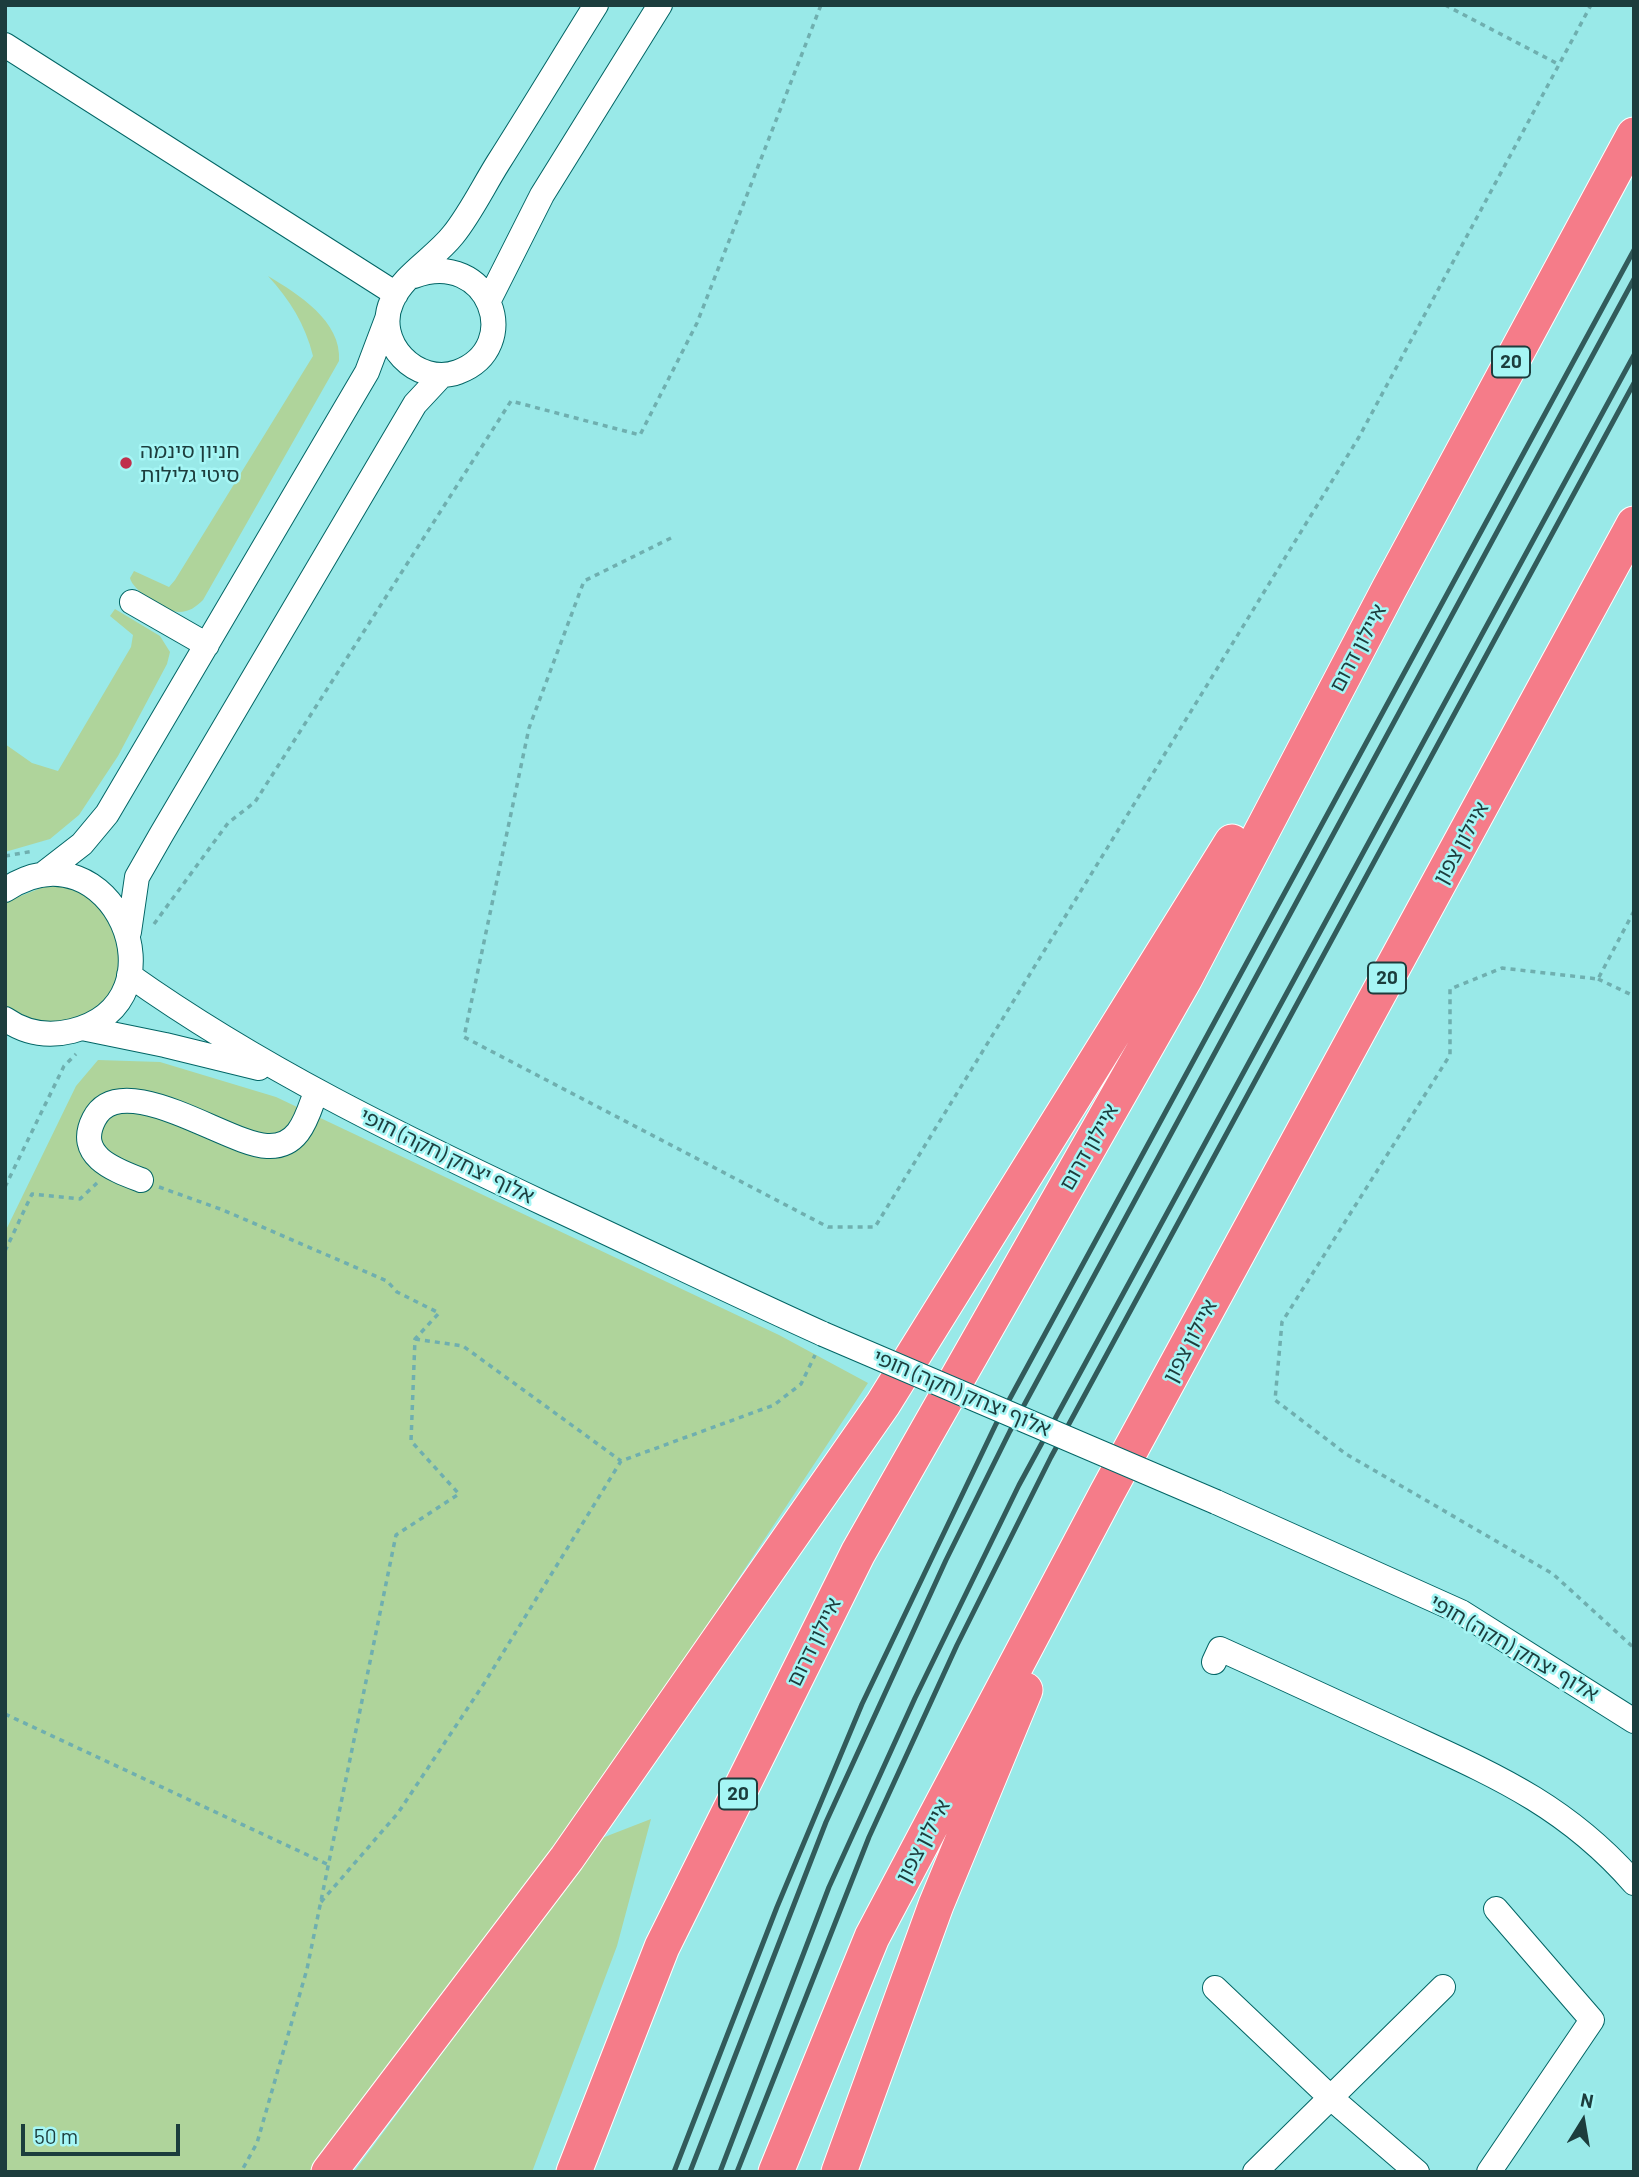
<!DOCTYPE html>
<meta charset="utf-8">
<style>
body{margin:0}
#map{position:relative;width:1639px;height:2177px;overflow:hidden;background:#99e9e8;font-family:Barlow,sans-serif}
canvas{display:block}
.frame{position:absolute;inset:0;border:7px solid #1c3d3d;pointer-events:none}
.north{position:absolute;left:1548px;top:2086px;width:70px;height:70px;-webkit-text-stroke:5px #a6f6f5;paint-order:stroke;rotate:11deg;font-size:19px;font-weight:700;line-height:28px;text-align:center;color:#1c3d3d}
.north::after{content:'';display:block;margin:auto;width:24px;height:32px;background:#1c3d3d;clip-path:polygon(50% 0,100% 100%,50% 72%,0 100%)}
.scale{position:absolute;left:21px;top:2124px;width:159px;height:32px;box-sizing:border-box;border:4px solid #1c3d3d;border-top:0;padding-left:9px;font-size:21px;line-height:24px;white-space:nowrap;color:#1c3d3d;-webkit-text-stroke:5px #a6f6f5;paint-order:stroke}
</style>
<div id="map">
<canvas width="1639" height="2177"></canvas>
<div class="frame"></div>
<div class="north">N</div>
<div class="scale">50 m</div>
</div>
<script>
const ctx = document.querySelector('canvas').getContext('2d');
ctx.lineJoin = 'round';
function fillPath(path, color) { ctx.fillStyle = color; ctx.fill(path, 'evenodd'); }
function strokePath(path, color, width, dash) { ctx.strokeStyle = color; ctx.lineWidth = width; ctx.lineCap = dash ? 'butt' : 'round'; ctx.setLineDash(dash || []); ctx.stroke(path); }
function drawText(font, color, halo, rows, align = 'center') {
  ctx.font = font + ' Barlow,"Noto Sans Hebrew",sans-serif'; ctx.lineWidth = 5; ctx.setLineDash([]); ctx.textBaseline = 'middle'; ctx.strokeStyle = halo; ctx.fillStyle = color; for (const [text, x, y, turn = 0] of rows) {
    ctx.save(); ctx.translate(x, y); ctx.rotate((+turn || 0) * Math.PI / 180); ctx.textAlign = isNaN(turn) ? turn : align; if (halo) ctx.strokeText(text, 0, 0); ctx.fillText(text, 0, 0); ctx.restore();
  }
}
fillPath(new Path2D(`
 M 268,276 C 298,294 342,321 339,361 L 203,600 C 196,607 189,612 179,612 C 166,612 132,590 130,578 L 134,571 L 169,587 L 175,580 L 313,356 C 305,324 290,300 268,276 Z
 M 115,609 L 160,636 L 170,652 L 167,664 L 118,756 L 79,815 L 50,839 L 5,852 L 5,744 L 32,763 L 58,771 L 131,647 L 133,635 L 110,616 Z
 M 54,883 L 76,888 L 96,899 L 121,936 L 118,981 L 107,1000 L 89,1015 L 45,1025 L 22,1019 L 5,1007 L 5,902 Z
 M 98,1060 L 160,1062 L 276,1097 L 779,1335 L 868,1383 L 580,1817 L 316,2172 L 5,2172 L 5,1232 L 76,1086 Z
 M 651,1819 L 617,1946 L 532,2172 L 354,2172 L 602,1838 Z`), '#afd49b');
const minor = new Path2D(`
 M 5,45 L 396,294
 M 414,276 C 489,248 525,347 458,372 C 417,387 373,342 392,301 C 403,275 435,258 453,235 C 470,214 483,187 498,163 C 531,111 563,58 596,5
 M 489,300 L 542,195 L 660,5
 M 132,602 L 207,645
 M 42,875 L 82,844 L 107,814 L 367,372 L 387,319
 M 5,890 C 111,819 190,1002 72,1031 C 48,1037 25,1033 5,1019
 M 129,932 L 137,877 L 161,835 L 415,404 L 442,375
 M 129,975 C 260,1068 401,1136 545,1204 C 638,1247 730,1292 823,1334
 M 82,1028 L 165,1045 L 259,1068
 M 141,1180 C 115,1170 75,1156 94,1119 C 121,1066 228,1145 267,1146 C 300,1148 307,1116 316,1092
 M 1216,1502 L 1461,1612 L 1634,1721
 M 1214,1662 L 1220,1649 C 1280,1676 1340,1704 1399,1731 C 1492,1774 1565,1804 1634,1883
 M 1215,1988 L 1331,2098 L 1417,2172
 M 1255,2172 L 1443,1987
 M 1489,2172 L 1592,2020 L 1496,1909`);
const highway = new Path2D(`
 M 329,2172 L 567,1858 L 883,1404 L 1232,842
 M 574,2172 L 662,1947 L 858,1553 L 1185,978 L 1389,589 L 1634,135
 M 776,2172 L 872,1937 L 1107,1493 L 1634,524
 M 839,2172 L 936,1905 L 1025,1690`);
strokePath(minor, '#026565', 26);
strokePath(highway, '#fff', 37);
strokePath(new Path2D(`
 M 1445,5 L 1558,64
 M 671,538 L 584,581 L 529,728 L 464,1037 L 828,1227 L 875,1227 L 1359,437 L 1591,5
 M 5,856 L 34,851
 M 1634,911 L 1598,979 L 1502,968 L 1450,989 L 1450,1055 L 1282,1322 L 1275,1400 L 1346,1454 L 1553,1574 L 1634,1648
 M 154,924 L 228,823 L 255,802 L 511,401 L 640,435 L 697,323 L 821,5
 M 1598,979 L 1634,996
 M 5,1187 L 64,1066 L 76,1054
 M 159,1187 L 223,1210 L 387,1281 L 397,1292 L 439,1313 L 415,1339 L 411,1441 L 459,1494 L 396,1535 L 307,1969 L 257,2143 L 241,2172
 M 5,1251 L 32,1194 L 80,1199 L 97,1183
 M 415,1339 L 463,1346 L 621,1461
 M 5,1714 L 329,1865
 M 321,1902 L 398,1813 L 485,1682 L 621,1461 L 774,1405 L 801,1384 L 815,1355`), '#6fafaf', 3.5, [5, 5]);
strokePath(minor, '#fff', 24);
strokePath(highway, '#f57c89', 35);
strokePath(new Path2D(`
 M 674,2172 L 777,1907 L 862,1704 L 996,1424 L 1634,250
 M 690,2172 L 826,1822 L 946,1560 L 1010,1431 L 1634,279
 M 720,2172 L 829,1887 L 915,1698 L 1019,1485 L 1634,355
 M 737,2172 L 869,1837 L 957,1645 L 1051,1457 L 1634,383`), '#325b5b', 5);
const minorBridge = new Path2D(`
 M 823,1334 L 1216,1502`);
strokePath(minorBridge, '#026565', 26, []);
strokePath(minorBridge, '#fff', 24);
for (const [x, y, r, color] of [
 [126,463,7,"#c02f4b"]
]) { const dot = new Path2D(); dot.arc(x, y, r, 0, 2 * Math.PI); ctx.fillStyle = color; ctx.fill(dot); strokePath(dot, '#a6f6f5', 2.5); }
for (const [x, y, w] of [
 [1511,362,38],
 [1387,978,38],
 [738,1794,38]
]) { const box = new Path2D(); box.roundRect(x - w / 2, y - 15.5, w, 31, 5); ctx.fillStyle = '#a6f6f5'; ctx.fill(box); strokePath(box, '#1c3d3d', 2); }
drawText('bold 19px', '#1c3d3d', null, [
 ["20",1511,362],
 ["20",1387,978],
 ["20",738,1794]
]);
drawText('21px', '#1c3d3d', '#a6f6f5', [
 ["חניון סינמה",140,451],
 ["סיטי גלילות",140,475]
], 'left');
drawText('21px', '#1c3d3d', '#a6f6f5', [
 ["איילון דרום",1358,648,-62],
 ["איילון צפון",1461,843,-61],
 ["איילון דרום",1089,1147,-60],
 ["אלוף יצחק (חקה) חופי",447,1156,26],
 ["איילון צפון",1190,1341,-62],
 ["אלוף יצחק (חקה) חופי",962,1393,23],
 ["איילון דרום",814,1642,-64],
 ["אלוף יצחק (חקה) חופי",1514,1648,30],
 ["איילון צפון",923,1841,-62]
]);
</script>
